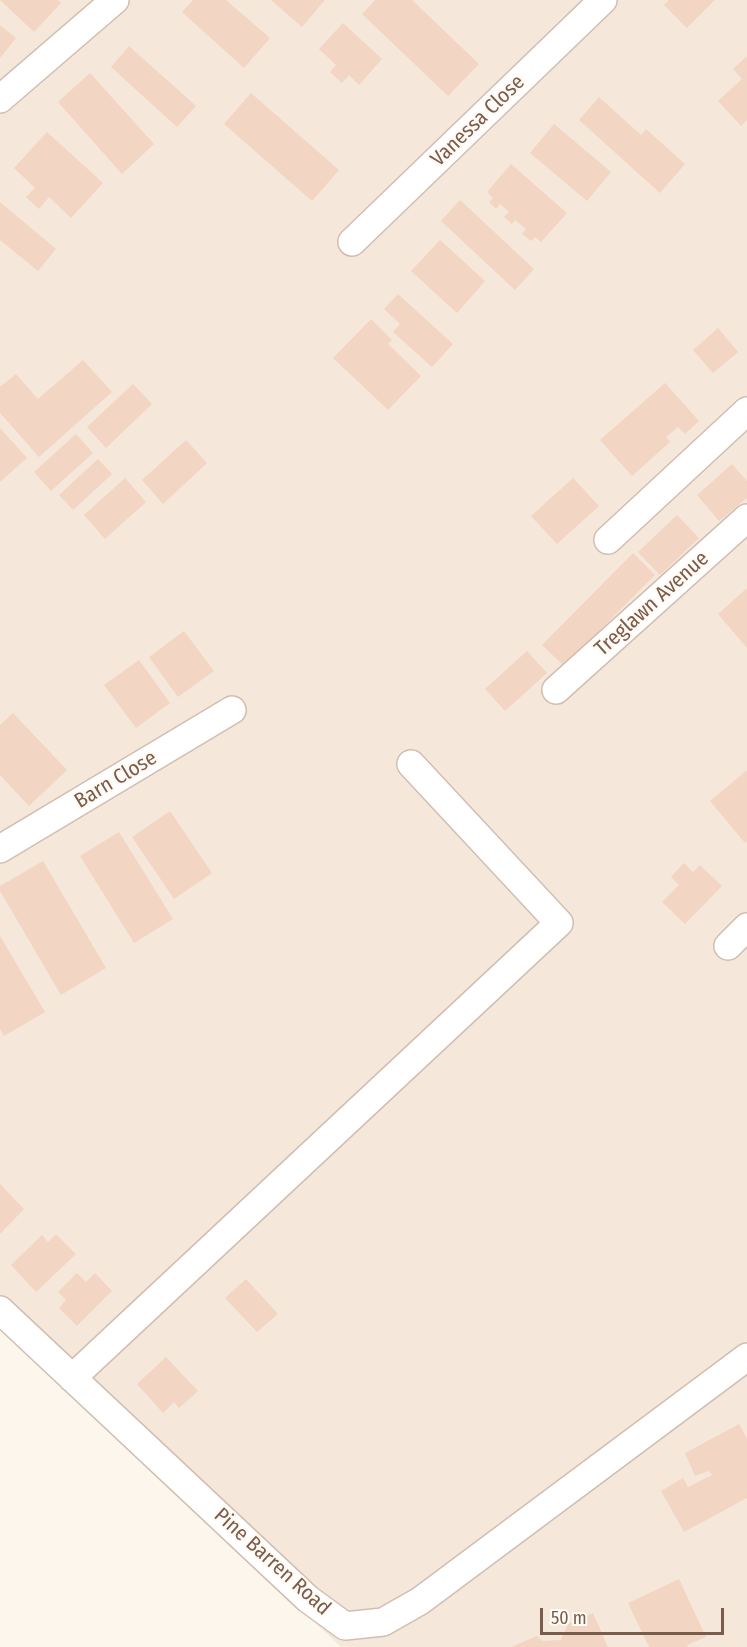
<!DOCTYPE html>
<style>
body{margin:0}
#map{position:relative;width:747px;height:1647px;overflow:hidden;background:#fdf6ec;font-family:"Fira Sans Condensed",sans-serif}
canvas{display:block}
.scale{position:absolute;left:540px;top:1608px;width:184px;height:27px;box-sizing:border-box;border:3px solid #7a5c4d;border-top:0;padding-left:8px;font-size:18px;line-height:21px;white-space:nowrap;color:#7a5c4d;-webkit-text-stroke:4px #fffaf3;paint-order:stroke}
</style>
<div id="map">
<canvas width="747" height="1647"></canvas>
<div class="scale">50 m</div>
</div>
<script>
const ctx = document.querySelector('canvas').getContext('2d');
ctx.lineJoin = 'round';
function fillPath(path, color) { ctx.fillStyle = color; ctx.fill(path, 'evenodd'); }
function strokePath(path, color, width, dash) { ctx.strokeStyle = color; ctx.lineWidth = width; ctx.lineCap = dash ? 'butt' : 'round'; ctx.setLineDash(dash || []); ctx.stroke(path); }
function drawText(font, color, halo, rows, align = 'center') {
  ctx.font = font + ' "Fira Sans Condensed",sans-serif'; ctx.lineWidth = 4.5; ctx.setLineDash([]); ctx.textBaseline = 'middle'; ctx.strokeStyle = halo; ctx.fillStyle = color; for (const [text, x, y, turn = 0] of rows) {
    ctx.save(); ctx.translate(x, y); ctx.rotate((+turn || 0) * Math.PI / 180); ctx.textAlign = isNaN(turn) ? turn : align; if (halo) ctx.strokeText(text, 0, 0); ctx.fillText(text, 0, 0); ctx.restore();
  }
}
fillPath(new Path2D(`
 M 0,0 L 747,0 L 747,1647 L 341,1647 L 0,1325 Z`), '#f5e8da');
fillPath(new Path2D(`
 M 0,0 L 58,0 L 61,3 L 34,32 Z
 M 193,0 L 226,0 L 270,38 L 244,68 L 182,12 Z
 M 271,0 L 325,0 L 302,27 Z
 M 375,0 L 412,0 L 479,64 L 448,96 L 362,14 Z
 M 669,0 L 715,0 L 687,28 L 664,5 Z
 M 343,23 L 382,59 L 359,85 L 349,75 L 342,83 L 330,72 L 336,65 L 319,49 Z
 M 0,25 L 16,38 L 0,58 Z
 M 129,46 L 196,106 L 177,127 L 111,67 Z
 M 747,56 L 747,120 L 741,126 L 718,101 L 742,79 L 733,69 Z
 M 90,73 L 154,144 L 122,174 L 58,102 Z
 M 251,93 L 339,170 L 312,201 L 224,124 Z
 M 599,97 L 641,135 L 646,129 L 685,164 L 660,193 L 579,120 Z
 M 554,124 L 611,172 L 587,201 L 530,153 Z
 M 47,132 L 103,183 L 71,218 L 49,197 L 39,209 L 26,197 L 35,188 L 14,168 Z
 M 511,164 L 567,213 L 541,242 L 535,237 L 531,241 L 522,234 L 526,229 L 515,220 L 512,224 L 504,217 L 509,212 L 500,204 L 496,209 L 489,202 L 493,198 L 487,192 Z
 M 460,200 L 534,269 L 515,290 L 441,221 Z
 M 0,202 L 56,249 L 38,271 L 0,240 Z
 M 440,240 L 485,281 L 457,313 L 411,271 Z
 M 398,294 L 453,344 L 432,367 L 393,332 L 400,324 L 384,309 Z
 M 371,319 L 392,340 L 388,344 L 421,376 L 388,410 L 333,358 Z
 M 718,328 L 738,352 L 713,373 L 693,350 Z
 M 83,360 L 112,392 L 39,457 L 0,413 L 0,387 L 16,374 L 38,399 Z
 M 665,383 L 699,421 L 685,434 L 678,427 L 666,437 L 670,442 L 632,476 L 600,440 Z
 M 133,384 L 152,404 L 106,448 L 87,427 Z
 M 0,428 L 27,458 L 0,482 Z
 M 76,434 L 93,453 L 51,491 L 34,472 Z
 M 186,440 L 207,463 L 163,504 L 142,480 Z
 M 98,459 L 112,474 L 73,510 L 59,495 Z
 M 732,464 L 747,481 L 747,498 L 719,521 L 697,495 Z
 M 125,478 L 146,502 L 105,539 L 84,515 Z
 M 573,478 L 599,506 L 557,544 L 531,516 Z
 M 677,515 L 699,538 L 660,575 L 638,552 Z
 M 633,553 L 655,575 L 564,666 L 542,645 Z
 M 747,588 L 747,648 L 718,614 Z
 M 184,631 L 214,671 L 178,697 L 149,657 Z
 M 527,651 L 547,673 L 505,711 L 485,689 Z
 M 139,660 L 170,703 L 136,728 L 104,685 Z
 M 13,713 L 67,770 L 29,806 L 0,775 L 0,725 Z
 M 747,770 L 747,841 L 745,843 L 710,801 Z
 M 170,811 L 212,873 L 174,899 L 132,837 Z
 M 119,832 L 173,919 L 134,943 L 80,856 Z
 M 43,861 L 106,968 L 61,995 L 0,891 L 0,886 Z
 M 684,863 L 693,872 L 700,865 L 722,886 L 685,924 L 662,902 L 679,885 L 671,877 Z
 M 0,936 L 45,1012 L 4,1036 L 0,1029 Z
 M 0,1184 L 24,1209 L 0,1234 Z
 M 56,1234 L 76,1254 L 36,1292 L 11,1265 L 42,1235 L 48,1242 Z
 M 77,1273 L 86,1282 L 95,1273 L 112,1291 L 77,1326 L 59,1308 L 66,1300 L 58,1292 Z
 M 246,1279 L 278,1314 L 257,1332 L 225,1298 Z
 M 166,1357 L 198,1391 L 179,1408 L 174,1402 L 163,1413 L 137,1384 Z
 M 739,1424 L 747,1439 L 747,1498 L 684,1532 L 661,1491 L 683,1478 L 688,1487 L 712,1475 L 709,1471 L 695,1476 L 685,1453 Z
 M 679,1579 L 706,1637 L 687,1645 L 688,1647 L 649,1647 L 628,1603 Z
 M 593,1613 L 608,1647 L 511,1647 L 537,1636 L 542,1641 L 561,1640 L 568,1624 Z`), '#f3d5c3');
const street = new Path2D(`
 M 0,99 L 115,0
 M 352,242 L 603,0
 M 608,540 L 747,411
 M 556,690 L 747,518
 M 0,849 L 232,710
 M 728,946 L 747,927
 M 0,1310 L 308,1599 L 345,1626 L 383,1622 L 420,1601 L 747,1357
 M 72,1378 L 559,923 L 411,764`);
strokePath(street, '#d1beb0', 30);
strokePath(street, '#fff', 27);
drawText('21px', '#7a5c4d', '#fffaf3', [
 ["Vanessa Close",478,121,-44],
 ["Treglawn Avenue",652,604,-42],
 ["Barn Close",116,780,-31],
 ["Pine Barren Road",272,1562,42]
]);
</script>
